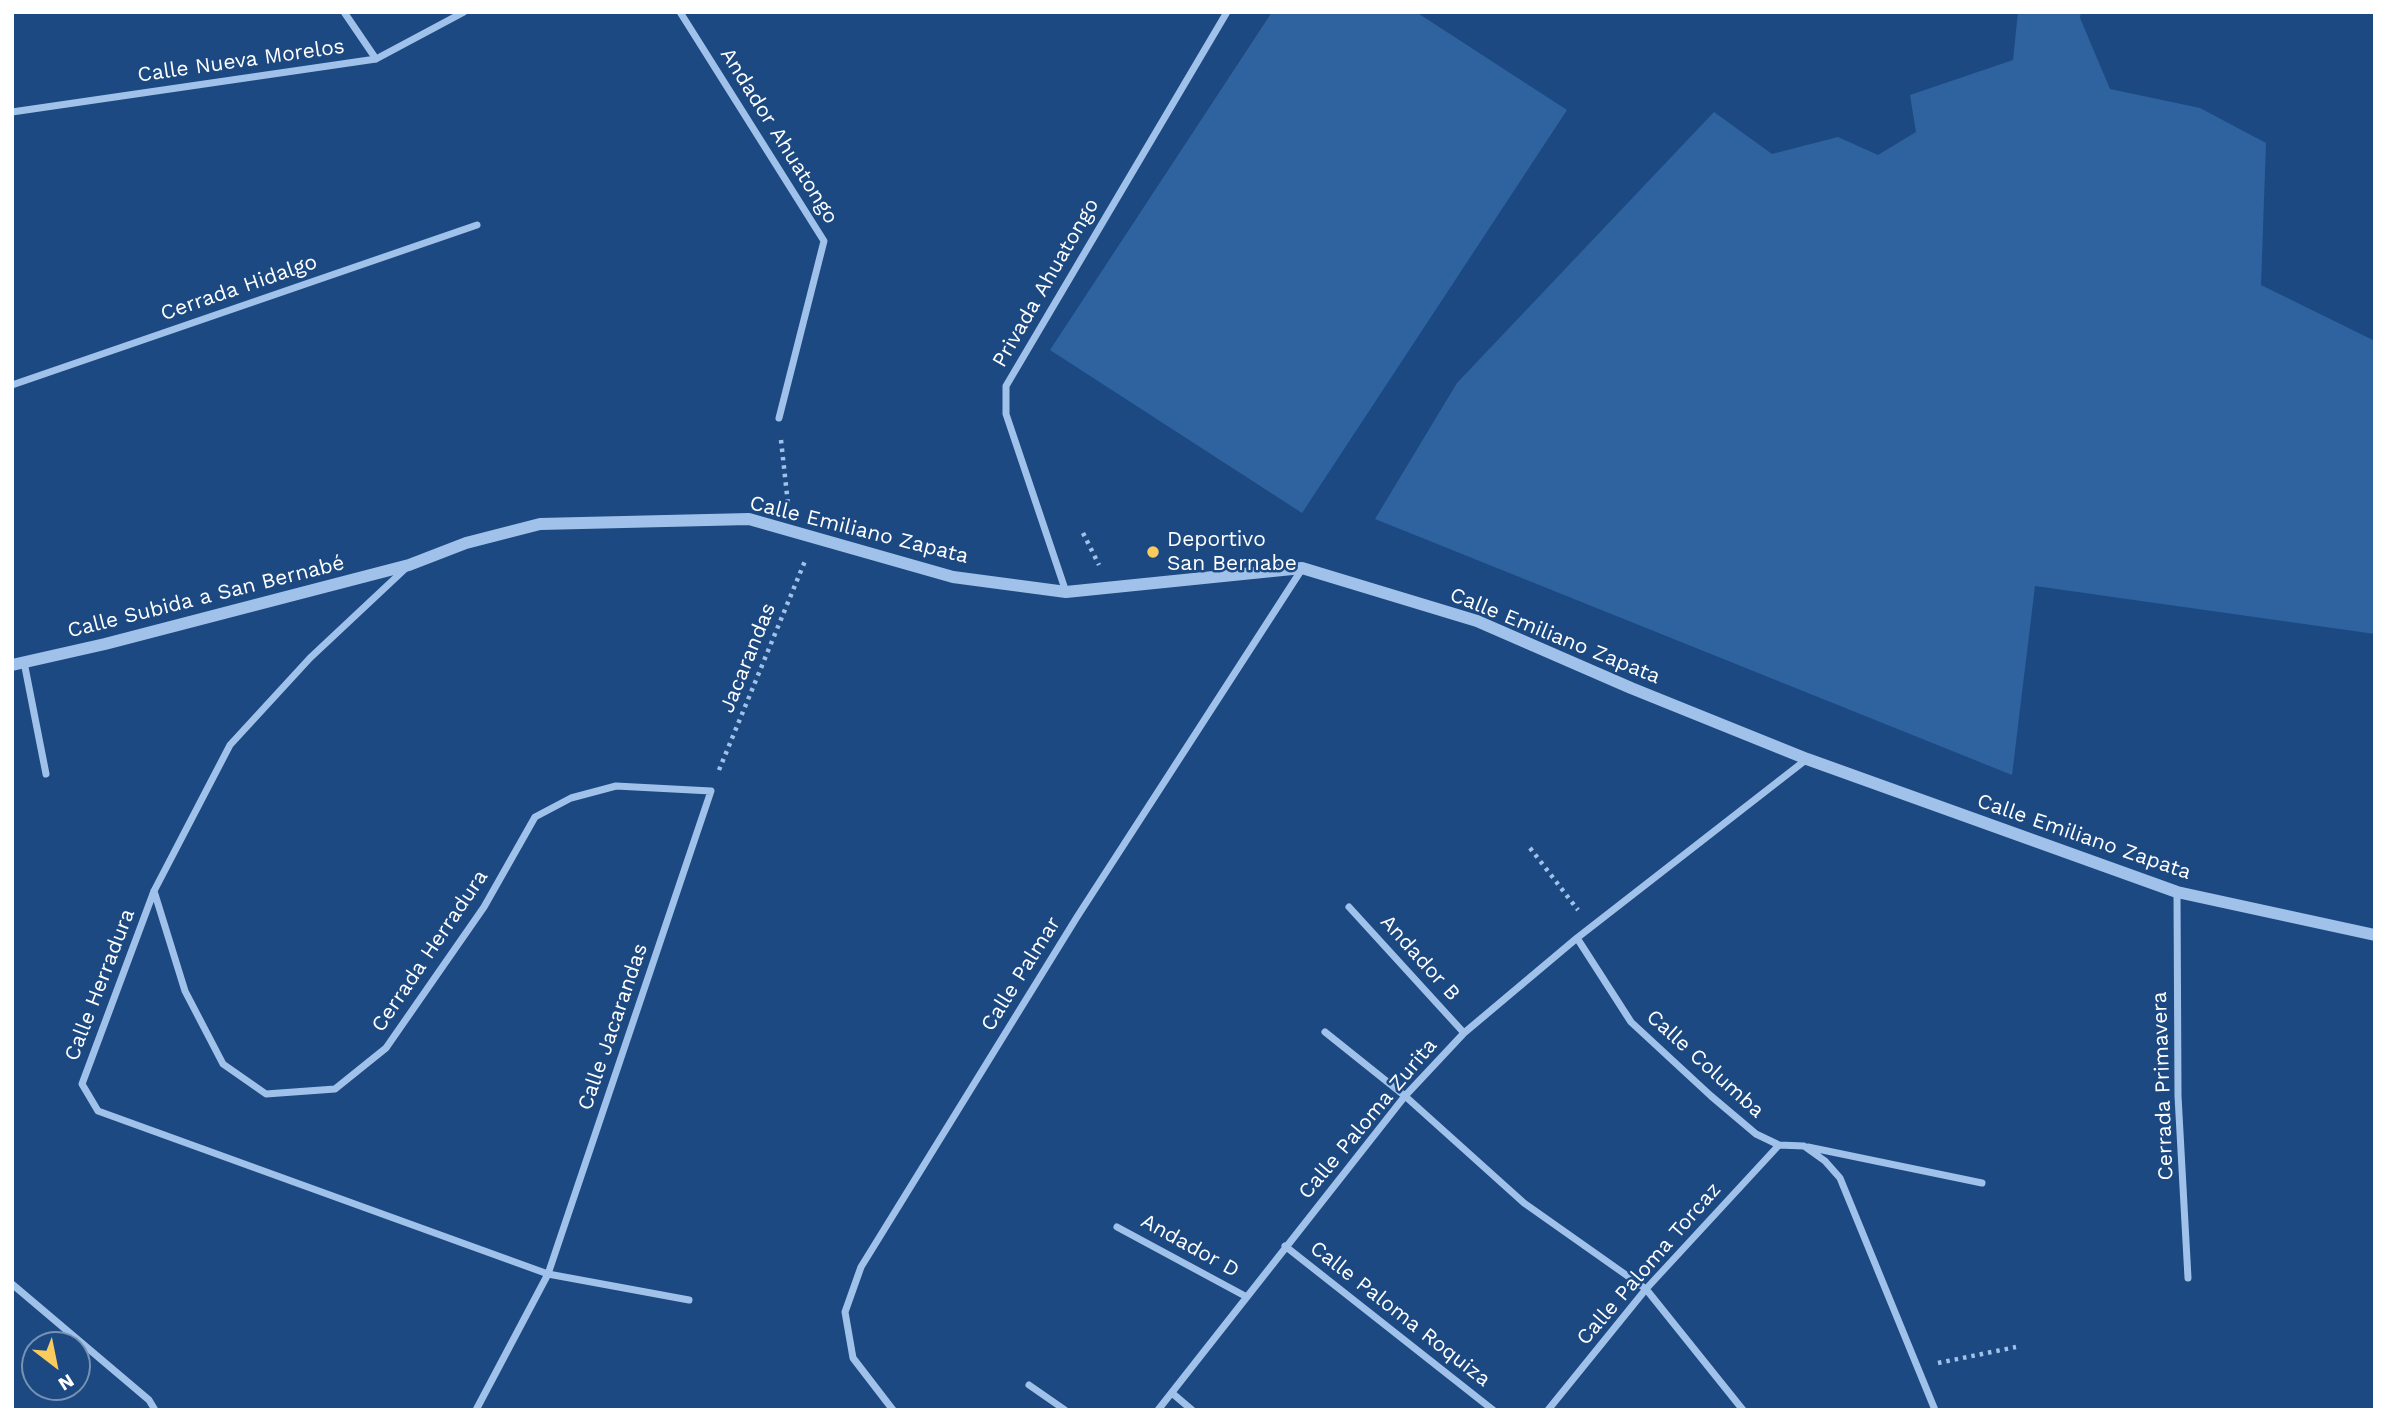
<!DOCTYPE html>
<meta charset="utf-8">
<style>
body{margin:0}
#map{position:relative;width:2387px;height:1422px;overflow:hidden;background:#1c4981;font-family:"Work Sans",sans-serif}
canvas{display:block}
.frame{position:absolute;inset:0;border:14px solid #fff;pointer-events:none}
.north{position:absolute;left:21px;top:1331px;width:70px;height:70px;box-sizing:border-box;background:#1c4981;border:2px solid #7792b3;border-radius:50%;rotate:148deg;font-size:19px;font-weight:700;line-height:28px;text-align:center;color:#fff}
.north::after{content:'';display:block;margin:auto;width:24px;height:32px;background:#facc5e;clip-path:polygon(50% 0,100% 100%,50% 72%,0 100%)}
</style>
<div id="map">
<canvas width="2387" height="1422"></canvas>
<div class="frame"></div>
<div class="north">N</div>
</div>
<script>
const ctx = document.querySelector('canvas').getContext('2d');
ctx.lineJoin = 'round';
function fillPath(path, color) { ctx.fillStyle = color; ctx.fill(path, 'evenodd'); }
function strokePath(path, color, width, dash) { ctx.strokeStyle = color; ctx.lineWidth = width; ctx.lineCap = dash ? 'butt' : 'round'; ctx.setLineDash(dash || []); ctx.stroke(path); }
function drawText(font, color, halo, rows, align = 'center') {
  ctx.font = font + ' "Work Sans",sans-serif'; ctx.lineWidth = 5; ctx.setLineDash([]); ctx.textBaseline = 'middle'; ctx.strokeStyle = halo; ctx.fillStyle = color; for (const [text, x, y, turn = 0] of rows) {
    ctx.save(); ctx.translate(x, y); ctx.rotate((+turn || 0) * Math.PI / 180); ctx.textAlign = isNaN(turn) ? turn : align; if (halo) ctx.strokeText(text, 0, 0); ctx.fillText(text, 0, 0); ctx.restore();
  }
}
fillPath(new Path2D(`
 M 1272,12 L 1416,12 L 1567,110 L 1302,513 L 1050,350 Z
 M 2018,12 L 2081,12 L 2080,18 L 2110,89 L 2200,108 L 2266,143 L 2261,285 L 2375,341 L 2375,634 L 2035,586 L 2012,775 L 1375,519 L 1457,383 L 1714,112 L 1772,154 L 1838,137 L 1878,155 L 1916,132 L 1910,95 L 2013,60 Z`), '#2f63a0');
strokePath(new Path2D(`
 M 781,440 L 788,504
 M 1083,533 L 1099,565
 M 719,770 L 805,561
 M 1530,848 L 1578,910
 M 1938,1363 L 2016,1347`), '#a0c2ea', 4.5, [3.5, 5]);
strokePath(new Path2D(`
 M 344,12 L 376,59
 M 680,12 L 824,241 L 779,418
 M 12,112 L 376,59 L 464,12
 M 12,385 L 477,225
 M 406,568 L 310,658 L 230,745 L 154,891 L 82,1084 L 98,1111 L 548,1274 L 689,1300
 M 1066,592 L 1006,414 L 1006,386 L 1227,12
 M 24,662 L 46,774
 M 154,891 L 185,991 L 223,1064 L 266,1094 L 335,1089 L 386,1048 L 484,907 L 535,817 L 571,798 L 616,786 L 711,791 L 548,1274 L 476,1410
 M 2177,892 L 2178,1096 L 2188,1278
 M 1349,907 L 1464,1033
 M 1577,938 L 1631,1022 L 1711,1096 L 1756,1134 L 1779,1145 L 1804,1146 L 1825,1161 L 1840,1178 L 1935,1410
 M 1325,1032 L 1405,1096 L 1524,1203 L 1646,1289 L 1743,1410
 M 1808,1147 L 1982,1183
 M 1117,1227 L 1245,1296
 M 1285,1246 L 1493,1410
 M 12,1284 L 149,1400 L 155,1410
 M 1029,1385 L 1065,1410
 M 1172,1393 L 1192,1410
 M 893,1410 L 853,1358 L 845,1312 L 861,1267 L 1077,917 L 1302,569
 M 1158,1410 L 1405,1096 L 1464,1033 L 1577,938 L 1807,759
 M 1548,1410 L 1646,1289 L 1779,1145`), '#a0c2ea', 7);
strokePath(new Path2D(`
 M 12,665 L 105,644 L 409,565 L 466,543 L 540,524 L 749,519 L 953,577 L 1066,592 L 1302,568 L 1477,621 L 1631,688 L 1807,759 L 2177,892 L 2375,935`), '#a0c2ea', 12);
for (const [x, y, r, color] of [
 [1153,552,7,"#facc5e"]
]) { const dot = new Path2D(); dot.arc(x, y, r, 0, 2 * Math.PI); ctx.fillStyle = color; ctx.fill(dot); strokePath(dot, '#1c4981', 2.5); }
drawText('21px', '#fff', '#1c4981', [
 ["Calle Nueva Morelos",241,61,-8],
 ["Andador Ahuatongo",779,136,58],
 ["Privada Ahuatongo",1046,283,-60],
 ["Cerrada Hidalgo",239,288,-19],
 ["Calle Emiliano Zapata",859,530,14],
 ["Calle Subida a San Bernabé",206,597,-14],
 ["Calle Emiliano Zapata",1555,636,22],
 ["Jacarandas",748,658,-68],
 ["Calle Emiliano Zapata",2084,837,19],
 ["Cerrada Herradura",430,951,-56],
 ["Andador B",1420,958,48],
 ["Calle Palmar",1021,974,-58],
 ["Calle Herradura",100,985,-69],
 ["Calle Jacarandas",613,1027,-71],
 ["Calle Columba",1705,1064,42],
 ["Cerrada Primavera",2163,1086,-92],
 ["Calle Paloma Zurita",1368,1119,-50],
 ["Andador D",1190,1246,29],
 ["Calle Paloma Torcaz",1649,1264,-49],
 ["Calle Paloma Roquiza",1400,1314,38]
]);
drawText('21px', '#fff', '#1c4981', [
 ["Deportivo",1167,540],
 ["San Bernabe",1167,564]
], 'left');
</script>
